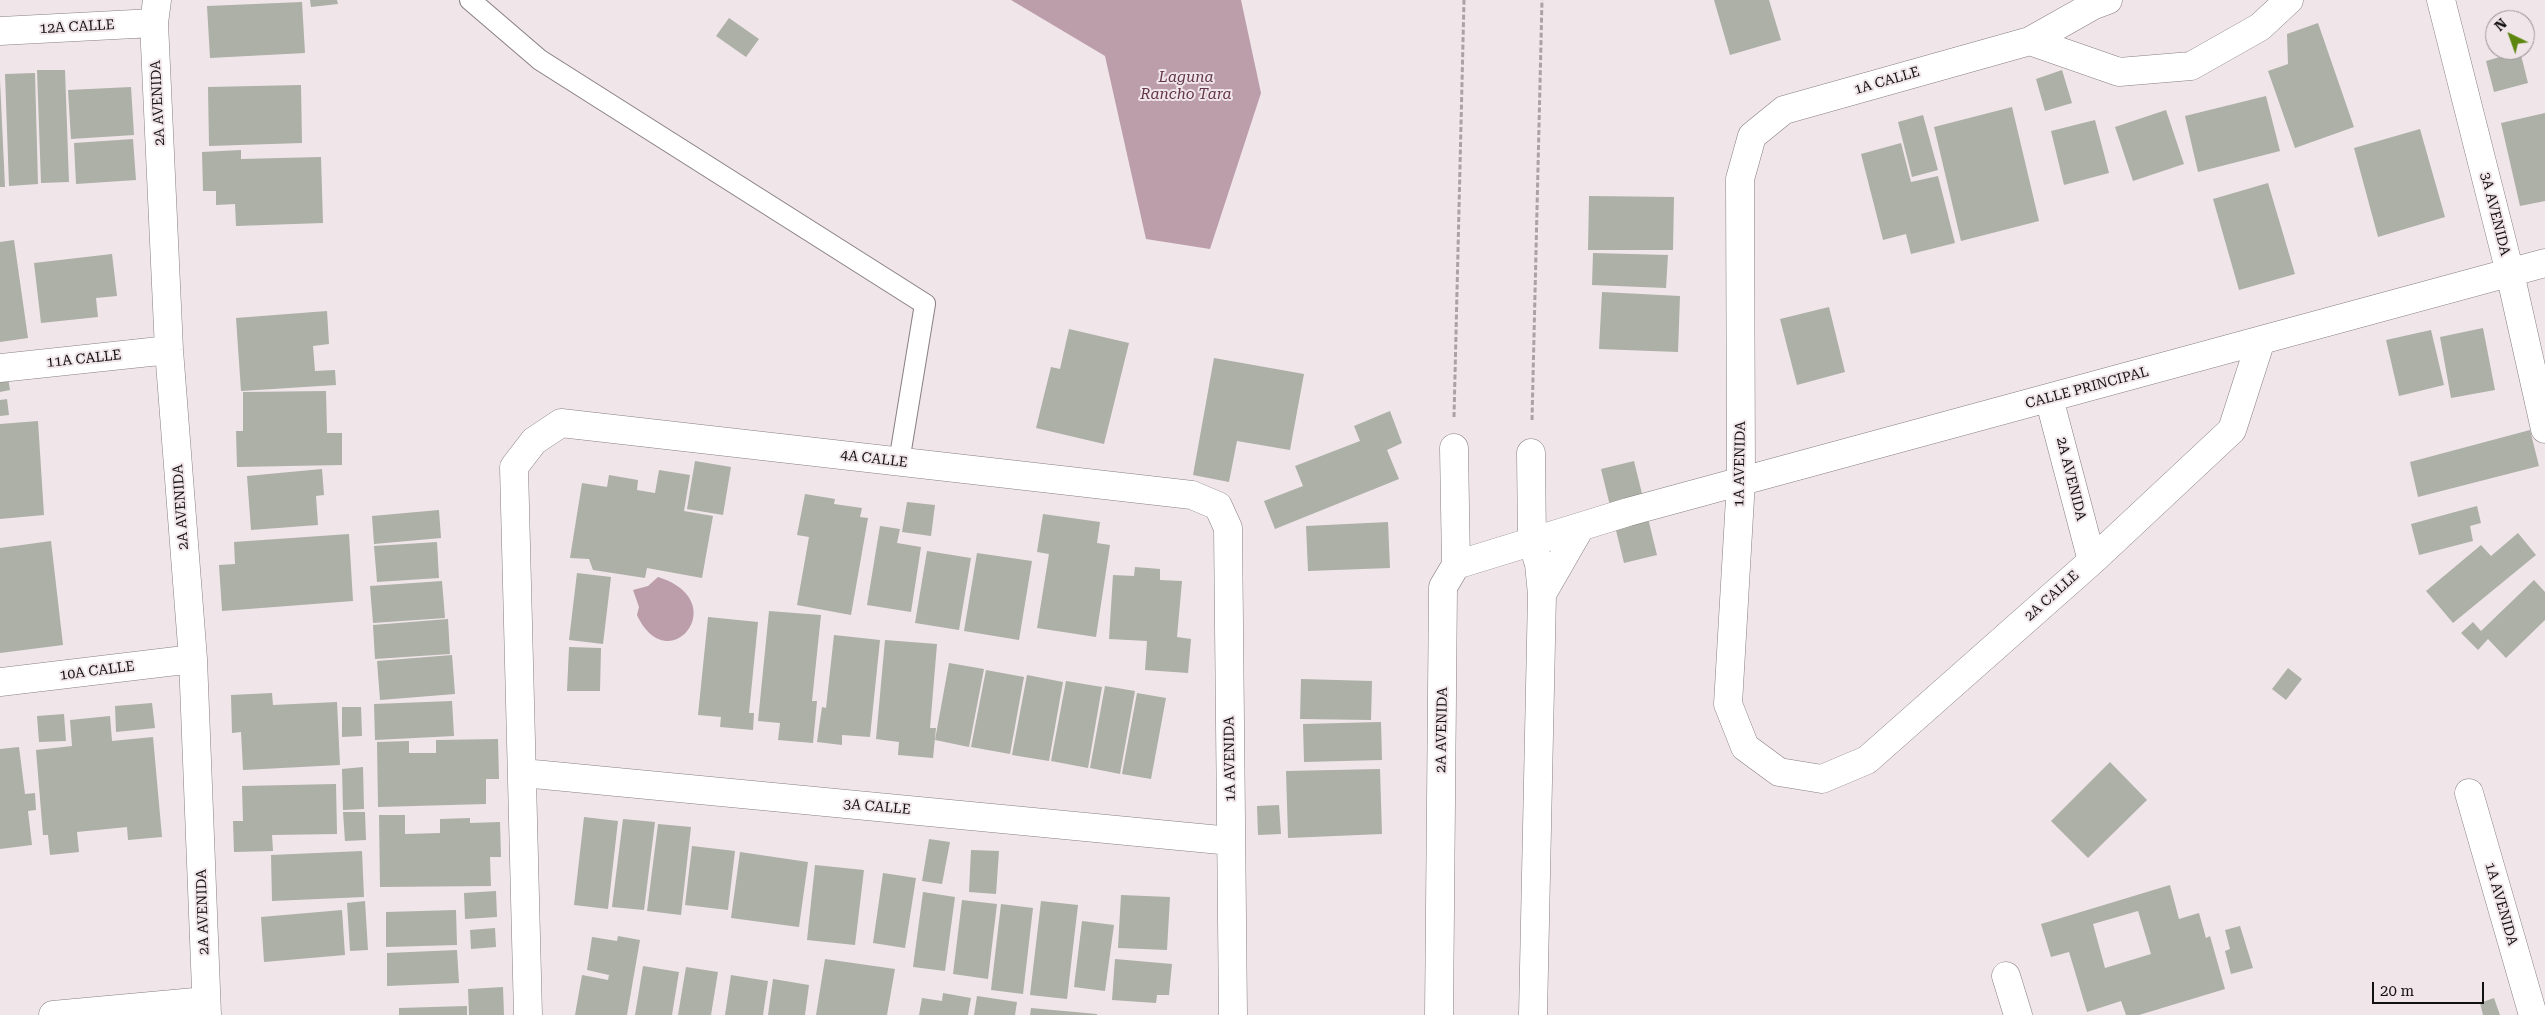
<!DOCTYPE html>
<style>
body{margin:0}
#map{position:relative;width:2545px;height:1015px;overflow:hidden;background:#f0e5e9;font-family:"Roboto Serif",serif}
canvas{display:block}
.north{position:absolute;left:2485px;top:10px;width:50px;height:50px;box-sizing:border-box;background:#f0e5e9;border:1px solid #989093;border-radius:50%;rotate:318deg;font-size:14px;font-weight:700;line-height:20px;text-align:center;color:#131011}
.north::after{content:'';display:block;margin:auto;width:18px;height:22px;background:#5c8610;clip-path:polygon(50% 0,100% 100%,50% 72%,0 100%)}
.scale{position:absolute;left:2372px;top:982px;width:112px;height:22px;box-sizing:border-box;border:2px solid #131011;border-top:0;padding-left:6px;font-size:15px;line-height:18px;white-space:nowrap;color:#131011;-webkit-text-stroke:4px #f0e5e9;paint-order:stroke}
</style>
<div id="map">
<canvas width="2545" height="1015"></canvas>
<div class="north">N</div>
<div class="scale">20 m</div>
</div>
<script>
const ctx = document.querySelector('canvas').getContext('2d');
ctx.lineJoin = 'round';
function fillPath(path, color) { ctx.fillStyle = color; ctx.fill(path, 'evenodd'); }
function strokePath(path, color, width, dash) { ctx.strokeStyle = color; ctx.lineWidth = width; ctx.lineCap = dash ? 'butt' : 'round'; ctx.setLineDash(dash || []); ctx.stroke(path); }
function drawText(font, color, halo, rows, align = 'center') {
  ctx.font = font + ' "Roboto Serif",serif'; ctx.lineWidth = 4; ctx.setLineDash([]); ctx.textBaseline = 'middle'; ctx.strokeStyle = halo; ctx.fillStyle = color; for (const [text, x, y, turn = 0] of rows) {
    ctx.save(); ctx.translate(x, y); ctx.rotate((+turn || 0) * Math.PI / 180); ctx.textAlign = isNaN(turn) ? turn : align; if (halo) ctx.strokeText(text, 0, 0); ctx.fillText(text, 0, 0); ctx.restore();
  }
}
fillPath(new Path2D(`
 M 1011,0 L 1241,0 L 1261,93 L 1210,249 L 1146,239 L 1105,56 Z
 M 658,577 C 735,601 668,682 637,615 L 639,607 L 633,590 L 648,586 Z`), '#bc9daa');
fillPath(new Path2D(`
 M 310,0 L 337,0 L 338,4 L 311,7 Z
 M 1714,0 L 1769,0 L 1781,40 L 1730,55 Z
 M 302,2 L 305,53 L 210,58 L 207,6 Z
 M 729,18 L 759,39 L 746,57 L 716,36 Z
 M 2318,23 L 2354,127 L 2295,148 L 2268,71 L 2288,64 L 2287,34 Z
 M 2520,51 L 2528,83 L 2494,92 L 2486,61 Z
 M 37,70 L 65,70 L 69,182 L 41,183 Z
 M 2062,70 L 2072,103 L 2045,111 L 2036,79 Z
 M 35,73 L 38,184 L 9,186 L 5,74 Z
 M 0,80 L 5,187 L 0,187 Z
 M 301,85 L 302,143 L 209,146 L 208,87 Z
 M 131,87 L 134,135 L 71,139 L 68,90 Z
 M 2266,96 L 2280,151 L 2198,172 L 2185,116 Z
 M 2012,107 L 2039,221 L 1961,241 L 1934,127 Z
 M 2166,110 L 2184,164 L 2133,181 L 2115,127 Z
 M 2545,113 L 2545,201 L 2520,206 L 2501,123 Z
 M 1923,115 L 1938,170 L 1912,177 L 1898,122 Z
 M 2095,120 L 2109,173 L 2064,185 L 2051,131 Z
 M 2420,129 L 2445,217 L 2378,237 L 2354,148 Z
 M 133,139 L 136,180 L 76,184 L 74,143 Z
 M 1901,143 L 1911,182 L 1938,176 L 1955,243 L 1911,254 L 1906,234 L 1883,240 L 1861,154 Z
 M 241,150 L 241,159 L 321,157 L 323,223 L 236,226 L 235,204 L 216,205 L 216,191 L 203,191 L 202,152 Z
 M 2268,183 L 2295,274 L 2239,290 L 2213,199 Z
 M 1589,196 L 1674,197 L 1673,250 L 1588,250 Z
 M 14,240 L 28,338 L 0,342 L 0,242 Z
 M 1593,253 L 1668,255 L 1666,288 L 1592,285 Z
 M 112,254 L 117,296 L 96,298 L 98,317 L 41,323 L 34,263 Z
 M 1602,292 L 1680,296 L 1678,352 L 1599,349 Z
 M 1829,307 L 1845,372 L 1797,385 L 1780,319 Z
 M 327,311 L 329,344 L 313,346 L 315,371 L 335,370 L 336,385 L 241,391 L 236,318 Z
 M 2483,328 L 2495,390 L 2451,398 L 2440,337 Z
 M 1069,329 L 1129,343 L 1104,444 L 1036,428 L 1051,367 L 1060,369 Z
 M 2431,330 L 2444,385 L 2399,396 L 2386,340 Z
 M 1214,358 L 1304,374 L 1290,450 L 1237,441 L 1229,482 L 1193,475 Z
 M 7,372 L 10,390 L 0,392 L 0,373 Z
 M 326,391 L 327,433 L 342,433 L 342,465 L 237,467 L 236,431 L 243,431 L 243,392 Z
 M 7,399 L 9,415 L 0,416 L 0,400 Z
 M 1390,411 L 1402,443 L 1387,450 L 1399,479 L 1275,529 L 1264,501 L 1303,486 L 1295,466 L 1360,441 L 1354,426 Z
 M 38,421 L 44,515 L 0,519 L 0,424 Z
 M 2530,430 L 2539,466 L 2418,497 L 2410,462 Z
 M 695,461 L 731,467 L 723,515 L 687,509 Z
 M 1634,461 L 1657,555 L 1624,563 L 1601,469 Z
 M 322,469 L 324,495 L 316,496 L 318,525 L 251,530 L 247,476 Z
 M 659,470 L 690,475 L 684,511 L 713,516 L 702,578 L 647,568 L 645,578 L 593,570 L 589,559 L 570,558 L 582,483 L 607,487 L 609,475 L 638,480 L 637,490 L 655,493 Z
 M 805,494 L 835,499 L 834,504 L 862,508 L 860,517 L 868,518 L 851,615 L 797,605 L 809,537 L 797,535 Z
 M 907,502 L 935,505 L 931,536 L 902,532 Z
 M 2477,506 L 2481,523 L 2470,526 L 2473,541 L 2419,555 L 2411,524 Z
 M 439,510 L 441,538 L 374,544 L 372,516 Z
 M 1043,514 L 1100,522 L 1097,543 L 1110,545 L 1096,637 L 1037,628 L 1049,554 L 1037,552 Z
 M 1388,522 L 1390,568 L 1308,571 L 1306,526 Z
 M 880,526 L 900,529 L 897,543 L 921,547 L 911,612 L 867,605 Z
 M 2518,533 L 2536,555 L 2453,623 L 2426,591 L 2481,545 L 2491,556 Z
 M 349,534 L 353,601 L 222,611 L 219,565 L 235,564 L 234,542 Z
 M 51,541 L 63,645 L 0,653 L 0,548 Z
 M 437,542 L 439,578 L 377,582 L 374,546 Z
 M 927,551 L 971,558 L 959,630 L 915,623 Z
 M 977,553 L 1032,561 L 1019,640 L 964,631 Z
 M 1135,567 L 1160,569 L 1160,580 L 1182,581 L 1177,637 L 1191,639 L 1188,673 L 1145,670 L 1147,641 L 1109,639 L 1113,575 L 1134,576 Z
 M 577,573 L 611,577 L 603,644 L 569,640 Z
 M 2534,580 L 2545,592 L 2545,620 L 2506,658 L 2488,639 L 2478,650 L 2461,633 L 2473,622 L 2481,631 Z
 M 442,581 L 445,618 L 373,623 L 370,586 Z
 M 769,611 L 821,615 L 812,701 L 817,701 L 813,743 L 778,740 L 780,723 L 758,721 Z
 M 708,617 L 758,622 L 749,713 L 754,713 L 753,730 L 720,727 L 721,717 L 698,715 Z
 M 448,619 L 450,654 L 375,659 L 373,625 Z
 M 834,635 L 880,640 L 870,737 L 842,735 L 842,745 L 817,742 L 822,707 L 826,708 Z
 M 885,640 L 937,644 L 930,728 L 936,728 L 933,758 L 898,755 L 899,742 L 876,739 Z
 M 569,647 L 601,648 L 600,691 L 567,691 Z
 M 452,655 L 455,694 L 380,700 L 377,661 Z
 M 949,663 L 984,669 L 969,747 L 935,740 Z
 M 2288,668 L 2302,679 L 2286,700 L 2272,689 Z
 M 986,670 L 1024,677 L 1010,754 L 971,747 Z
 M 1027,675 L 1063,682 L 1049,761 L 1012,755 Z
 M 1301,679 L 1372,681 L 1371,720 L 1300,719 Z
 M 1066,681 L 1102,687 L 1088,768 L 1051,761 Z
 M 1105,686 L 1135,691 L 1120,774 L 1090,768 Z
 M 272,693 L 273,705 L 337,702 L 340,765 L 243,770 L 241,732 L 232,733 L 231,695 Z
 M 1137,693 L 1166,698 L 1151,779 L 1122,774 Z
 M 452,701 L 454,736 L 375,740 L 374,704 Z
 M 152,703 L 155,728 L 116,732 L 115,706 Z
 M 342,707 L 361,707 L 362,736 L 342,737 Z
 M 64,714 L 66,741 L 39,742 L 37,716 Z
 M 110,716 L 112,741 L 153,737 L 162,837 L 128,840 L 127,827 L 77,832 L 79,852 L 50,855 L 48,835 L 43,835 L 36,750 L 72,746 L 70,720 Z
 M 1381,722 L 1382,760 L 1304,762 L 1303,724 Z
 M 498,739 L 499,779 L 486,779 L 486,804 L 378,807 L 377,742 L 409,741 L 409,753 L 436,753 L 436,740 Z
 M 19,747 L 25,794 L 35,793 L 36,810 L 28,811 L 32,845 L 0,849 L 0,749 Z
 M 2110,762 L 2147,800 L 2088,858 L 2051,821 Z
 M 363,767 L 364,809 L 343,810 L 342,769 Z
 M 1380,769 L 1382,834 L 1288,838 L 1286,771 Z
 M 336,784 L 337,834 L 272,835 L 273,851 L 234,852 L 233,821 L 243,821 L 242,786 Z
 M 1279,805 L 1281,834 L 1258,835 L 1257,806 Z
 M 343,812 L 365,812 L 366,840 L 345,841 Z
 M 379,815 L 405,815 L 405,834 L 440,833 L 440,819 L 470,818 L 470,823 L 500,822 L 501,857 L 490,857 L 491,886 L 380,887 Z
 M 584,817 L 618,821 L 608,909 L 574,905 Z
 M 623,819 L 655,822 L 644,910 L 612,907 Z
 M 658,824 L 691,827 L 681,915 L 647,911 Z
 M 929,839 L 950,842 L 942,884 L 922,881 Z
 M 692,846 L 735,851 L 728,910 L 685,905 Z
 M 971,850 L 999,851 L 996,894 L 969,892 Z
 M 362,851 L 364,897 L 272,901 L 271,855 Z
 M 740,852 L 808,862 L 799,927 L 731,918 Z
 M 815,865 L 864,870 L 855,945 L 807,940 Z
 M 883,873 L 916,878 L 905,948 L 873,943 Z
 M 2170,885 L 2179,919 L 2199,913 L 2206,938 L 2210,936 L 2225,989 L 2139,1015 L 2126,1015 L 2121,1001 L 2087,1012 L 2069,952 L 2051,957 L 2041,924 ZM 2138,911 L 2151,954 L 2105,968 L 2093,924 Z
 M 496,891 L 497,917 L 465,919 L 464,893 Z
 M 923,892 L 955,897 L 945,971 L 913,967 Z
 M 1121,895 L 1170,897 L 1167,950 L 1118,948 Z
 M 962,900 L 997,904 L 988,979 L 953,974 Z
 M 365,901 L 368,950 L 350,951 L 347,903 Z
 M 1041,901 L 1078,905 L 1067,999 L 1030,995 Z
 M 1001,904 L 1033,908 L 1023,994 L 991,990 Z
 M 342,910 L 345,955 L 264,962 L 261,917 Z
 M 456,910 L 457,945 L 386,947 L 386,912 Z
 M 1082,921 L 1114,925 L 1105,991 L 1074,987 Z
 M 2240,926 L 2253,968 L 2231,974 L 2225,951 L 2230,949 L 2225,930 Z
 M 495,928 L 496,947 L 471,949 L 470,930 Z
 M 618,936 L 640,940 L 627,1015 L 575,1015 L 582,975 L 608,980 L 609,975 L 587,970 L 592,937 L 617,941 Z
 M 457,950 L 459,983 L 387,986 L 387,953 Z
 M 825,959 L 895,969 L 887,1015 L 816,1015 Z
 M 1115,959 L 1172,964 L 1169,995 L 1157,995 L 1156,1003 L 1112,1000 Z
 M 643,966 L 679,972 L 672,1015 L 635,1015 Z
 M 686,967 L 718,972 L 711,1015 L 678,1015 Z
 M 731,975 L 768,981 L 763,1015 L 725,1015 Z
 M 773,979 L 809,985 L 805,1015 L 768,1015 Z
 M 503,987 L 504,1015 L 469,1015 L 468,989 Z
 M 943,993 L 971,998 L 968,1015 L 919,1015 L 922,998 L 942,1001 Z
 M 977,996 L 1017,1002 L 1015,1015 L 974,1015 Z
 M 2494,998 L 2500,1015 L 2483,1015 L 2480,1003 Z
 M 467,1006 L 467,1015 L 399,1015 L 399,1008 Z
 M 1031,1008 L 1097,1014 L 1097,1015 L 1030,1015 Z`), '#acb0a7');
const lane = new Path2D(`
 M 470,0 L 540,60 L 925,304 L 899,462`);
const street = new Path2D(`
 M 157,0 L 154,23 L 169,350 L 193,659 L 207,1015
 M 2108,0 L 2092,6 L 2030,41 L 1784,110 L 1752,136 L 1740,179 L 1741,481 L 1728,704 L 1745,747 L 1779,772 L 1822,779 L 1867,760 L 2092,561 L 2232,430 L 2261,340
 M 2441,0 L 2510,273 L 2545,429
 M 0,31 L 154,23
 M 2030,41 L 2119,72 L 2191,66 L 2260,27 L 2289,0
 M 0,368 L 169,350
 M 2049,398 L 2092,561
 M 1531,453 L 1532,542 L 1539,564 L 1542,594 L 1533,1015
 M 1456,565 L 1628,512 L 2545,263
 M 1542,594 L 1580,528
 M 0,682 L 193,659
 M 523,773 L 1231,841
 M 2469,793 L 2533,1015
 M 2006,976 L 2018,1015
 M 53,1015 L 206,1001
 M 528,1015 L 514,467 L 534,441 L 561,423 L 1192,495 L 1218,506 L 1228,528 L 1233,1015
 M 1439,1015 L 1443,587 L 1456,565 L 1454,448`);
strokePath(lane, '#887f82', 22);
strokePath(street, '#887f82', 29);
strokePath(new Path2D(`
 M 1454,417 L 1464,0
 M 1532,420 L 1542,0`), '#aba2a5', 3, [5, 2.5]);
strokePath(lane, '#fff', 20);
strokePath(street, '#fff', 28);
drawText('14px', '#131011', '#f0e5e9', [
 ["12A CALLE",77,27,-3],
 ["1A CALLE",1887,81,-16],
 ["2A AVENIDA",158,103,-93],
 ["3A AVENIDA",2495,214,76],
 ["11A CALLE",84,359,-6],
 ["CALLE PRINCIPAL",2087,388,-15],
 ["4A CALLE",874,459,7],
 ["1A AVENIDA",1740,464,-89],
 ["2A AVENIDA",2071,479,76],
 ["2A AVENIDA",181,507,-94],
 ["2A CALLE",2052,596,-42],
 ["10A CALLE",97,671,-7],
 ["2A AVENIDA",1442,730,-89],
 ["1A AVENIDA",1230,759,-91],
 ["3A CALLE",877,807,5],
 ["1A AVENIDA",2501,904,74],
 ["2A AVENIDA",203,912,-92]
]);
drawText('italic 15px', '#623449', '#f0e5e9', [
 ["Laguna",1186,78],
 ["Rancho Tara",1186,95]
]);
</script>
